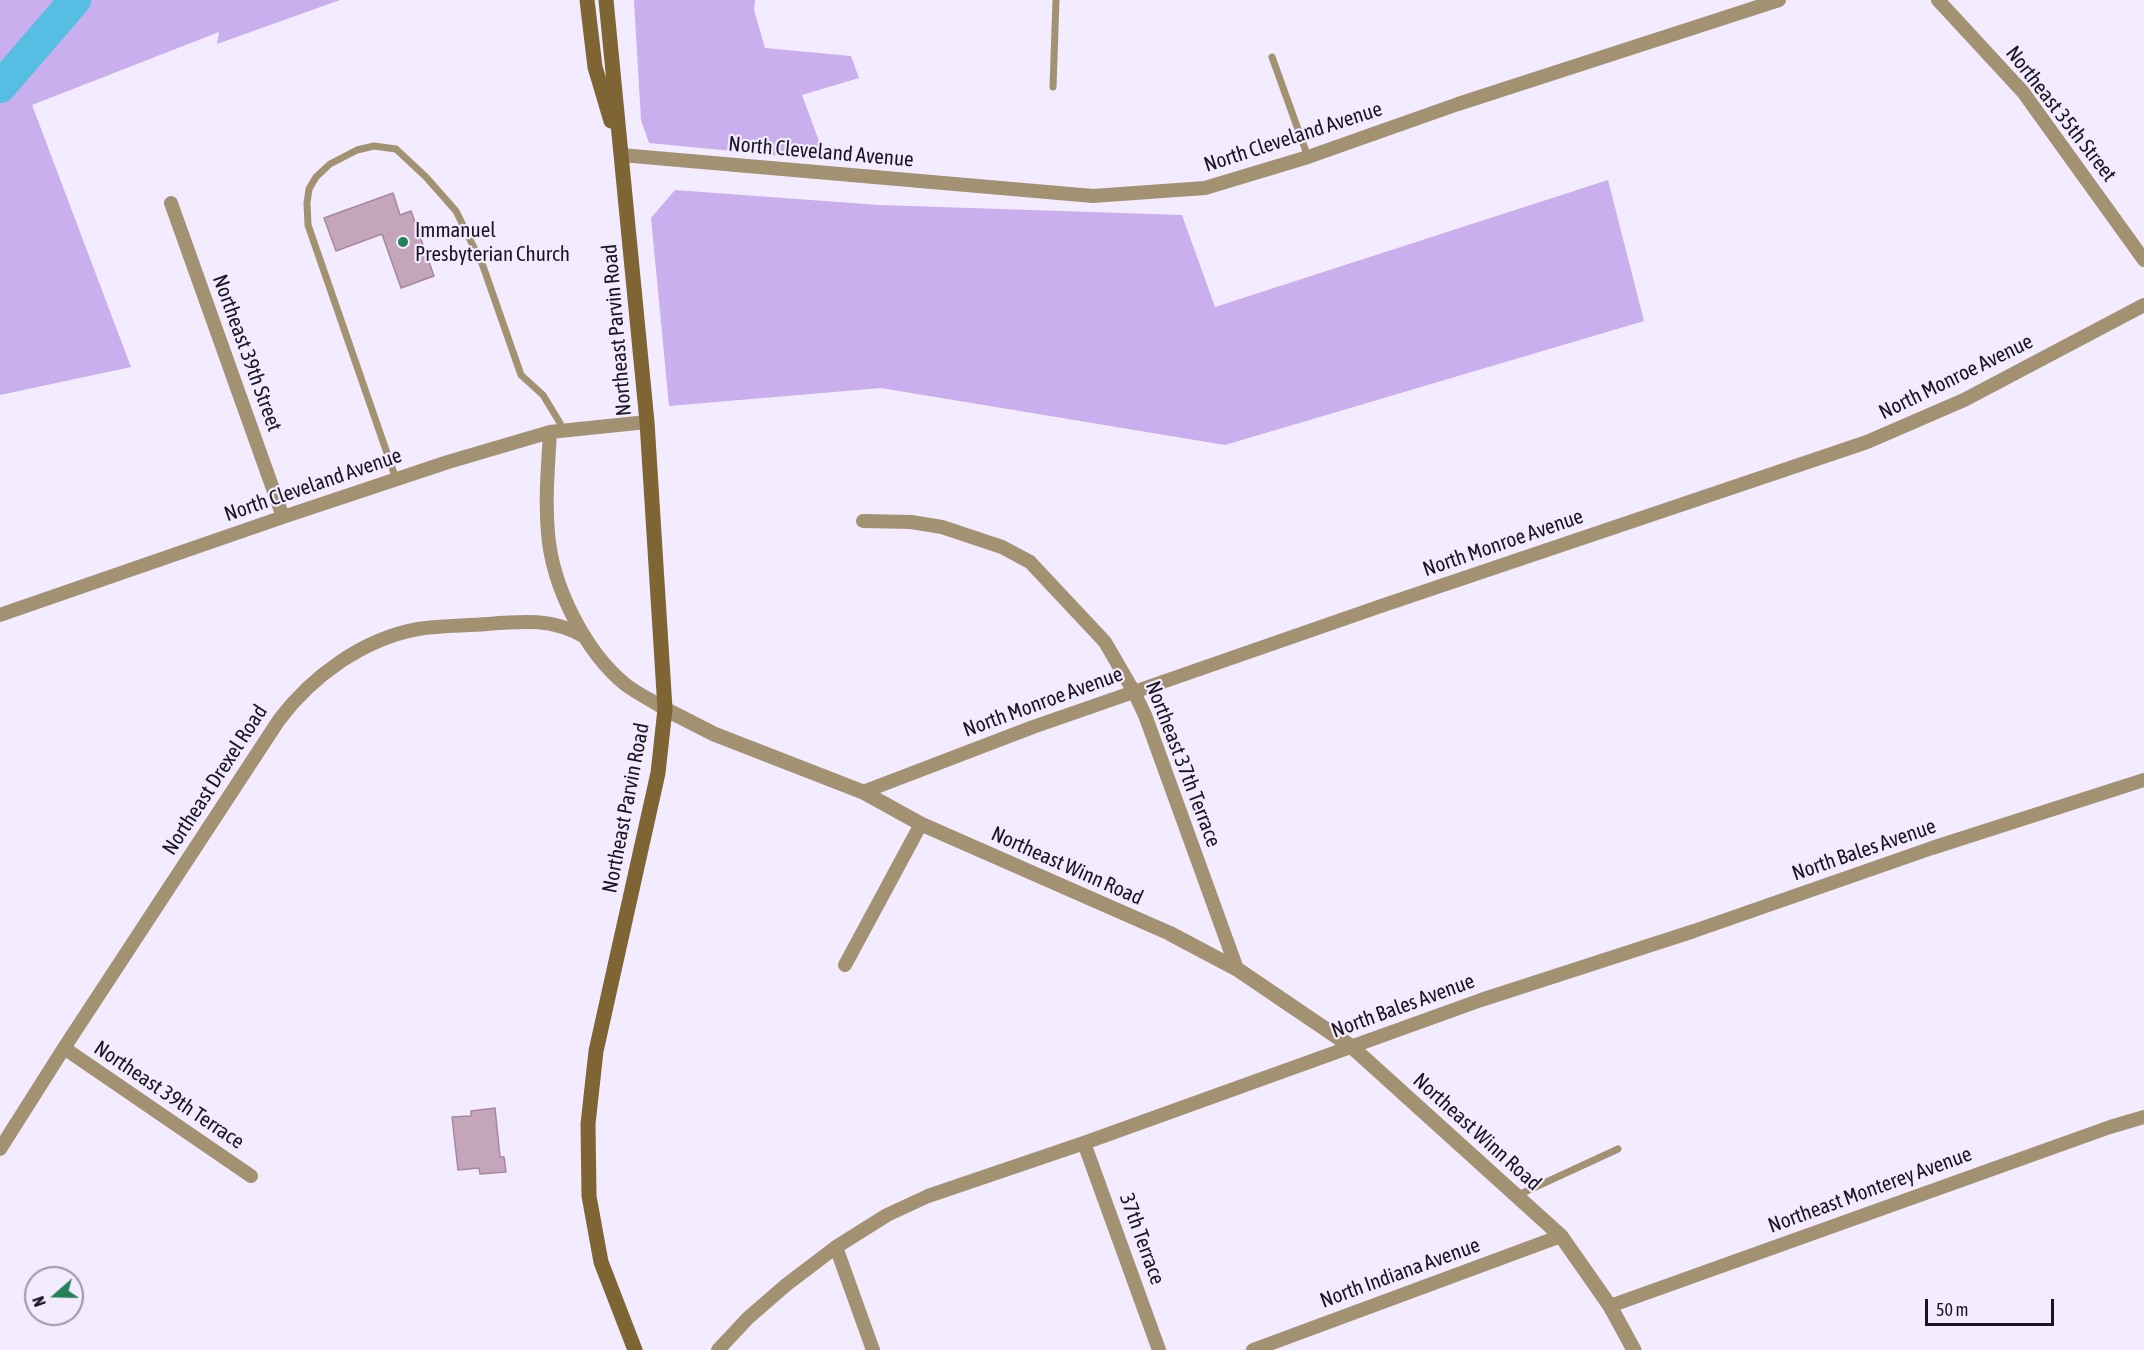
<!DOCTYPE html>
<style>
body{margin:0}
#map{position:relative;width:2144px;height:1350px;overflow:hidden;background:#f3ebff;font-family:"Asap Condensed",sans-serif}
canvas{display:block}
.north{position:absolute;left:24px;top:1266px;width:60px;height:60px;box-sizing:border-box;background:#f3ebff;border:2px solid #9c95a6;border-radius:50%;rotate:250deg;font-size:16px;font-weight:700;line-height:24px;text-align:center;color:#1a1521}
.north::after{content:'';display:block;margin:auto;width:21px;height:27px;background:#238158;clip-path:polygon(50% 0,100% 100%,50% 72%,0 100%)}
.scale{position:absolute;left:1925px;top:1299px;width:129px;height:27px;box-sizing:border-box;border:3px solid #1a1521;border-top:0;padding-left:8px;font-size:18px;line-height:21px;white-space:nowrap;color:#1a1521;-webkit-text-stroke:4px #f3ebff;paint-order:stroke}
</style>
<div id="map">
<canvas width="2144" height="1350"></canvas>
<div class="north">N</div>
<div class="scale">50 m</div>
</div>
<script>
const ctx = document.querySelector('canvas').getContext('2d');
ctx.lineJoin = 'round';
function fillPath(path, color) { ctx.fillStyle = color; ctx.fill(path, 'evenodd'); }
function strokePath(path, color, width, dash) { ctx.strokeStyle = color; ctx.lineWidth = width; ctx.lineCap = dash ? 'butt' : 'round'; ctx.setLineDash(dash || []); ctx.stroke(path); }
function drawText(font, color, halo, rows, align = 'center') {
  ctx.font = font + ' "Asap Condensed",sans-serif'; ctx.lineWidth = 4.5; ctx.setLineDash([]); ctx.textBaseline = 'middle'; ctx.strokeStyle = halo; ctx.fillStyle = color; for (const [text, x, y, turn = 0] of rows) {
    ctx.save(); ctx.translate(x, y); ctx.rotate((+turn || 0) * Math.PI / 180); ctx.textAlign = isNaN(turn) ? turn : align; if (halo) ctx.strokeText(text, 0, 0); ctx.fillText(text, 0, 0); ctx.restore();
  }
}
fillPath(new Path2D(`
 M 0,0 L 340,0 L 217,44 L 219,32 L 32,105 L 131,367 L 0,395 Z
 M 634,0 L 755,0 L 754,10 L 765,48 L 851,56 L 859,78 L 802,95 L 826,160 L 649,143 L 641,120 Z
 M 1608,180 L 1644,321 L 1225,445 L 881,388 L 669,406 L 651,218 L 675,190 L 879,205 L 1182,215 L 1215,307 Z`), '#c9afee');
strokePath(new Path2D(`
 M 0,87 L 75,0`), '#55bee2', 32);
const building = new Path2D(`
 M 393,193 L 400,215 L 411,211 L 434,276 L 401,288 L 382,234 L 336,251 L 324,218 Z
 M 495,1108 L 500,1157 L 504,1157 L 506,1172 L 480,1174 L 479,1168 L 458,1170 L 452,1117 L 471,1116 L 471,1111 Z`);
fillPath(building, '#c4a5ba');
strokePath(building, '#a6889d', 1.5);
strokePath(new Path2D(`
 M 1272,57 L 1308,157
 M 1053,87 L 1056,0
 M 396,479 L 308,225 L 307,203 L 309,189 L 316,177 L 330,164 L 357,150 L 374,146 L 396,149 L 426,177 L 456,211 L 483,266 L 521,375 L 543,395 L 560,423 L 559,431
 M 1516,1196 L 1618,1149`), '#a39272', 7);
strokePath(new Path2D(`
 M 1938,0 L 2023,92 L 2144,260
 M 621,155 L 1093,196 L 1205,188 L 1308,157 L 1458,104 L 1779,0
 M 171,203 L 283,517
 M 550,432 C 548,466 545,500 548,533 C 552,586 585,652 626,685 C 638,694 653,701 665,709
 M 863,521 L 911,522 L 942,527 L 1002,547 L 1030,562 L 1105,642 L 1134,692 L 1145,715 L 1237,969
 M 0,615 L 283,517 L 448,462 L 550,432 L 647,422
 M 863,792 L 1033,727 L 1381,606 L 1867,442 L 1964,400 L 2144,305
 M 845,965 L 921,824
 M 64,1048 L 251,1176
 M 1084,1143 L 1159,1350
 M 0,1149 L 64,1048 L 279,720 C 312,676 363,639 418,629 C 441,625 464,626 487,624 C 522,621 553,618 585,637
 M 836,1247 L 873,1350
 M 1610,1306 L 2110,1127 L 2144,1117
 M 718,1350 L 748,1318 L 786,1285 L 836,1247 L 887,1215 L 928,1196 L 1084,1143 L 1481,1000 L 1694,931 L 1932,848 L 2144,780
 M 1253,1350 L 1561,1236`), '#a39272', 14);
strokePath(new Path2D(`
 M 665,709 L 714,734 L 863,792 L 921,824 L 1169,933 L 1237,969 L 1352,1047 L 1561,1236 L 1610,1306 L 1634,1350`), '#a39272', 15);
strokePath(new Path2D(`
 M 587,0 L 595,67 L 611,121
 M 606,0 L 647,422 L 665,709 L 658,773 L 596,1051 L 588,1124 L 589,1196 L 601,1262 L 635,1350`), '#7e6533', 15);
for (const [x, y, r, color] of [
 [403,242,6,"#238158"]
]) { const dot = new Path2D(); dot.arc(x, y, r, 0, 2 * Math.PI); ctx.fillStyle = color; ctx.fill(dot); strokePath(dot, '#f3ebff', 2); }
drawText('21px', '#1a1521', '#f3ebff', [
 ["Northeast 35th Street",2061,114,52],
 ["North Cleveland Avenue",1293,137,-18],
 ["North Cleveland Avenue",821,152,5],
 ["Northeast Parvin Road",617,330,-95],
 ["Northeast 39th Street",247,353,70],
 ["North Monroe Avenue",1956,377,-26],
 ["North Cleveland Avenue",313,485,-19],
 ["North Monroe Avenue",1503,543,-19],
 ["North Monroe Avenue",1043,702,-20],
 ["Northeast 37th Terrace",1183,764,69],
 ["Northeast Drexel Road",215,780,-57],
 ["Northeast Parvin Road",626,808,-79],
 ["North Bales Avenue",1864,850,-19],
 ["Northeast Winn Road",1067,866,24],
 ["North Bales Avenue",1403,1006,-20],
 ["Northeast 39th Terrace",169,1095,34],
 ["Northeast Winn Road",1477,1132,42],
 ["Northeast Monterey Avenue",1870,1190,-20],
 ["37th Terrace",1142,1239,70],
 ["North Indiana Avenue",1400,1273,-20]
]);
drawText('21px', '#1a1521', '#f3ebff', [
 ["Immanuel",415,230],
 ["Presbyterian Church",415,254]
], 'left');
</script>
